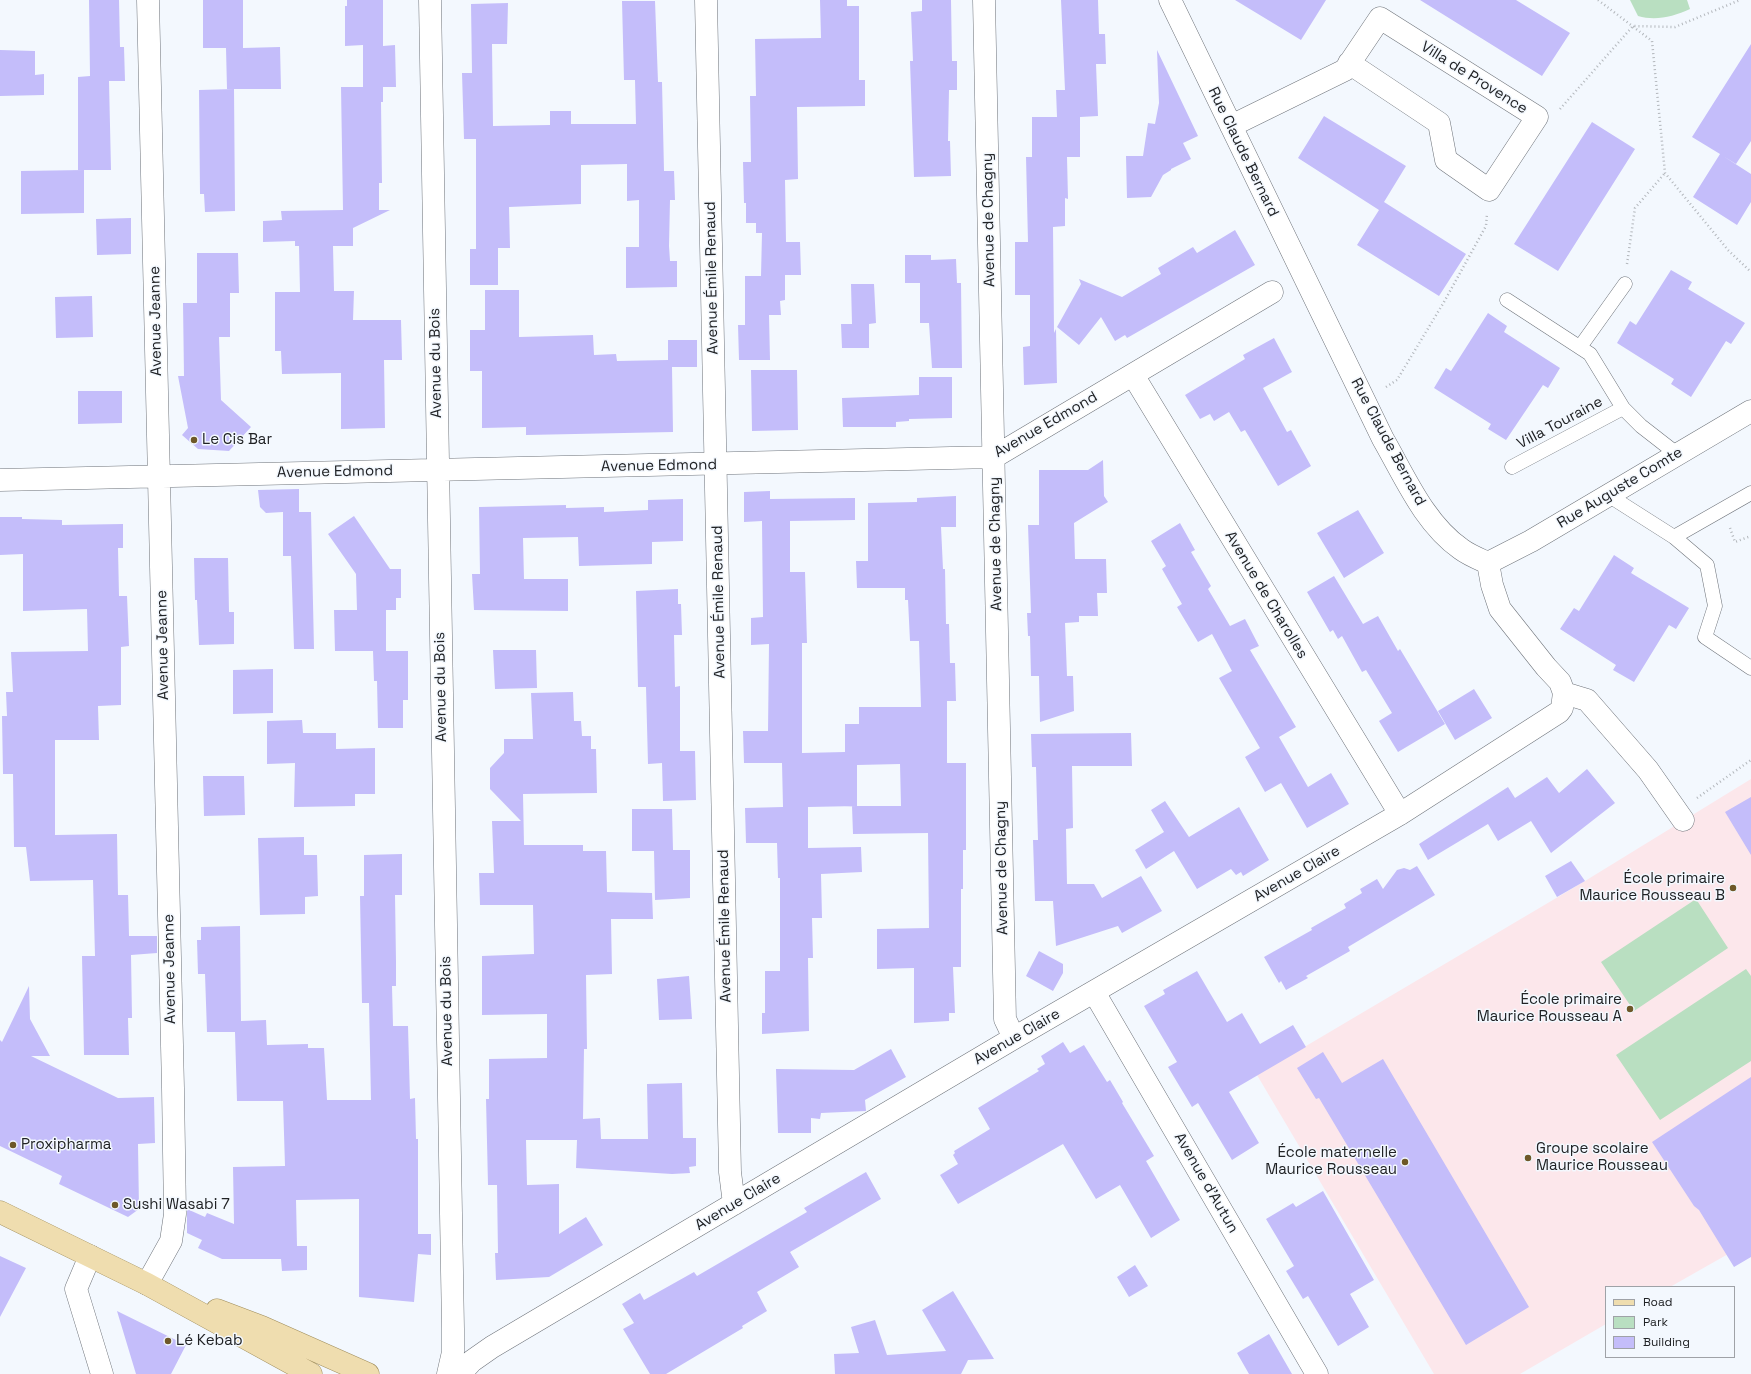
<!DOCTYPE html>
<meta charset="utf-8">
<style>
body{margin:0}
#map{position:relative;width:1751px;height:1374px;overflow:hidden;background:#f3f8fe;font-family:"Space Grotesk",sans-serif}
canvas{display:block}
.legend{position:absolute;left:1605px;top:1286px;width:130px;height:72px;box-sizing:border-box;background:#f3f8fe;border:1px solid #9fa2a7;margin:0;padding:5px 7px;list-style:none;font-size:12px;color:#202225}
.legend li{display:flex;align-items:center;gap:8px;height:20px}
.legend b{width:20px;border:1px solid #9fa2a7}
</style>
<div id="map">
<canvas width="1751" height="1374"></canvas>
<ul class="legend">
<li><b style="height:5px;background:#efddaf"></b>Road</li>
<li><b style="height:11px;background:#b9dfc1"></b>Park</li>
<li><b style="height:11px;background:#c4bdfa"></b>Building</li>
</ul>
</div>
<script>
const ctx = document.querySelector('canvas').getContext('2d');
ctx.lineJoin = 'round';
function fillPath(path, color) { ctx.fillStyle = color; ctx.fill(path, 'evenodd'); }
function strokePath(path, color, width, dash) { ctx.strokeStyle = color; ctx.lineWidth = width; ctx.lineCap = dash ? 'butt' : 'round'; ctx.setLineDash(dash || []); ctx.stroke(path); }
function drawText(font, color, halo, rows, align = 'center') {
  ctx.font = font + ' "Space Grotesk",sans-serif'; ctx.lineWidth = 3; ctx.setLineDash([]); ctx.textBaseline = 'middle'; ctx.strokeStyle = halo; ctx.fillStyle = color; for (const [text, x, y, turn = 0] of rows) {
    ctx.save(); ctx.translate(x, y); ctx.rotate((+turn || 0) * Math.PI / 180); ctx.textAlign = isNaN(turn) ? turn : align; if (halo) ctx.strokeText(text, 0, 0); ctx.fillText(text, 0, 0); ctx.restore();
  }
}
fillPath(new Path2D(`
 M 1751,779 L 1751,1241 L 1670,1287 L 1606,1287 L 1606,1324 L 1520,1374 L 1434,1374 L 1257,1075 L 1585,881 Z`), '#fce7eb');
fillPath(new Path2D(`
 M 1630,0 L 1687,0 L 1690,9 C 1673,17 1655,21 1638,16 Z
 M 1696,899 L 1728,948 L 1634,1011 L 1601,962 Z
 M 1746,969 L 1751,976 L 1751,1061 L 1660,1120 L 1616,1055 Z`), '#b9dfc1');
fillPath(new Path2D(`
 M 89,0 L 119,0 L 120,47 L 124,47 L 125,81 L 109,81 L 111,170 L 78,170 L 78,77 L 90,76 Z
 M 203,0 L 243,0 L 243,48 L 280,47 L 281,89 L 227,89 L 226,48 L 203,48 Z
 M 347,0 L 383,0 L 383,46 L 395,45 L 396,87 L 383,87 L 383,102 L 381,102 L 382,183 L 379,183 L 379,210 L 390,210 L 353,228 L 353,246 L 333,246 L 334,291 L 354,291 L 353,320 L 401,320 L 402,360 L 384,360 L 385,428 L 341,429 L 341,373 L 282,374 L 281,351 L 275,351 L 275,292 L 300,292 L 299,246 L 295,246 L 295,241 L 263,242 L 263,221 L 282,220 L 281,211 L 343,210 L 341,87 L 363,87 L 363,45 L 345,46 L 345,6 L 347,6 Z
 M 820,0 L 847,0 L 847,6 L 859,6 L 859,80 L 865,80 L 865,106 L 797,107 L 798,179 L 785,180 L 786,242 L 800,242 L 801,275 L 785,275 L 785,300 L 780,301 L 781,315 L 769,315 L 770,360 L 739,360 L 738,325 L 745,325 L 745,276 L 761,276 L 762,233 L 756,233 L 756,223 L 746,223 L 746,203 L 744,203 L 743,162 L 751,162 L 750,96 L 756,96 L 755,39 L 821,38 Z
 M 922,0 L 951,0 L 952,61 L 957,61 L 957,90 L 949,90 L 948,141 L 950,141 L 951,176 L 914,177 L 910,61 L 913,61 L 911,12 L 922,11 Z
 M 1061,0 L 1098,0 L 1099,34 L 1105,34 L 1106,64 L 1096,64 L 1098,116 L 1080,117 L 1080,157 L 1067,157 L 1068,199 L 1065,198 L 1065,226 L 1053,227 L 1054,333 L 1056,329 L 1057,383 L 1024,385 L 1023,347 L 1030,346 L 1030,295 L 1015,295 L 1015,242 L 1028,242 L 1026,157 L 1032,157 L 1032,117 L 1057,117 L 1056,90 L 1065,90 Z
 M 1235,0 L 1326,0 L 1301,40 Z
 M 1420,0 L 1516,0 L 1570,33 L 1542,76 Z
 M 622,1 L 655,1 L 658,82 L 662,82 L 664,171 L 674,171 L 675,200 L 670,200 L 669,246 L 670,261 L 677,261 L 677,287 L 626,288 L 626,247 L 639,247 L 639,200 L 627,201 L 627,164 L 581,165 L 581,204 L 509,207 L 510,248 L 498,248 L 498,285 L 470,285 L 470,249 L 476,249 L 476,139 L 464,139 L 462,73 L 472,73 L 471,4 L 508,3 L 507,44 L 492,44 L 493,126 L 550,125 L 550,111 L 571,111 L 571,124 L 636,124 L 635,80 L 624,80 Z
 M 1751,44 L 1751,141 L 1736,164 L 1723,156 L 1751,174 L 1751,202 L 1737,225 L 1693,197 L 1720,154 L 1692,137 Z
 M 0,50 L 35,51 L 35,75 L 44,74 L 44,95 L 0,96 Z
 M 1157,50 L 1198,136 L 1183,143 L 1191,159 L 1171,169 L 1171,170 L 1163,175 L 1151,197 L 1127,198 L 1126,156 L 1143,156 L 1148,123 L 1155,124 L 1159,103 Z
 M 234,89 L 235,211 L 205,212 L 204,194 L 200,194 L 199,90 Z
 M 1324,116 L 1406,166 L 1384,202 L 1466,254 L 1439,296 L 1357,245 L 1379,210 L 1298,158 Z
 M 1592,122 L 1635,149 L 1558,271 L 1514,244 Z
 M 84,170 L 84,213 L 21,214 L 21,171 Z
 M 131,218 L 131,254 L 97,255 L 96,219 Z
 M 1235,230 L 1255,265 L 1127,338 L 1125,335 L 1115,341 L 1101,317 L 1079,345 L 1057,327 L 1081,284 L 1079,279 L 1122,297 L 1161,274 L 1158,268 L 1193,247 L 1197,253 Z
 M 197,253 L 238,253 L 239,293 L 230,293 L 230,337 L 219,337 L 221,400 L 251,427 L 229,451 L 198,449 L 182,435 L 188,428 L 178,376 L 184,376 L 183,303 L 197,303 Z
 M 905,255 L 931,255 L 931,260 L 956,259 L 957,283 L 961,283 L 962,368 L 932,368 L 929,323 L 920,323 L 920,283 L 905,283 Z
 M 1671,270 L 1692,282 L 1688,289 L 1745,323 L 1731,344 L 1726,341 L 1691,397 L 1671,384 L 1674,379 L 1617,343 L 1630,321 L 1636,325 Z
 M 851,284 L 874,284 L 876,323 L 869,324 L 869,348 L 842,348 L 841,324 L 852,324 Z
 M 485,290 L 519,290 L 519,337 L 593,335 L 594,355 L 616,354 L 617,361 L 668,360 L 668,340 L 697,340 L 697,367 L 672,367 L 673,432 L 526,435 L 526,427 L 482,428 L 482,371 L 470,371 L 470,330 L 485,330 Z
 M 92,296 L 93,337 L 56,338 L 55,297 Z
 M 1488,313 L 1507,326 L 1504,332 L 1560,368 L 1548,388 L 1543,385 L 1506,440 L 1488,429 L 1491,424 L 1434,388 L 1446,368 L 1451,371 Z
 M 1274,338 L 1292,372 L 1263,388 L 1287,432 L 1291,430 L 1311,466 L 1278,486 L 1245,430 L 1241,432 L 1229,412 L 1214,421 L 1210,414 L 1200,419 L 1185,395 L 1245,359 L 1243,355 Z
 M 751,370 L 797,370 L 798,430 L 752,431 Z
 M 919,377 L 952,377 L 952,418 L 909,419 L 909,421 L 896,422 L 896,427 L 843,427 L 842,398 L 919,395 Z
 M 78,391 L 122,391 L 122,423 L 78,424 Z
 M 1103,460 L 1104,496 L 1108,502 L 1074,523 L 1075,559 L 1106,559 L 1107,593 L 1097,593 L 1098,616 L 1079,616 L 1079,622 L 1065,623 L 1067,676 L 1073,676 L 1074,711 L 1040,722 L 1039,676 L 1031,676 L 1030,636 L 1028,636 L 1027,613 L 1031,613 L 1028,525 L 1039,525 L 1039,470 L 1088,470 Z
 M 299,489 L 299,512 L 311,512 L 314,649 L 294,649 L 291,556 L 283,556 L 283,512 L 266,513 L 260,507 L 258,490 Z
 M 770,491 L 770,499 L 855,498 L 855,520 L 790,521 L 790,572 L 805,572 L 807,643 L 802,643 L 802,753 L 845,752 L 845,724 L 859,724 L 859,707 L 921,707 L 919,641 L 910,641 L 908,600 L 905,600 L 905,588 L 857,588 L 856,561 L 868,561 L 868,503 L 917,502 L 917,498 L 956,496 L 956,527 L 941,527 L 943,569 L 945,569 L 946,624 L 949,624 L 950,663 L 955,663 L 956,701 L 947,701 L 947,763 L 966,763 L 966,850 L 963,850 L 963,889 L 961,889 L 961,967 L 953,967 L 955,1013 L 949,1013 L 949,1021 L 914,1023 L 914,968 L 877,969 L 877,929 L 929,928 L 928,833 L 853,834 L 852,806 L 901,806 L 900,764 L 857,765 L 857,806 L 808,807 L 808,848 L 861,847 L 862,872 L 821,874 L 822,918 L 812,918 L 813,958 L 808,958 L 809,1031 L 762,1034 L 762,1013 L 765,1013 L 765,971 L 780,971 L 780,878 L 778,878 L 777,843 L 746,843 L 745,808 L 783,807 L 782,763 L 744,763 L 743,731 L 768,731 L 769,644 L 751,645 L 751,618 L 763,617 L 762,521 L 744,522 L 744,492 Z
 M 683,499 L 683,541 L 652,542 L 652,564 L 579,566 L 578,537 L 523,538 L 524,579 L 568,579 L 568,611 L 474,610 L 472,574 L 480,574 L 479,507 L 566,505 L 566,508 L 604,507 L 604,512 L 648,510 L 648,500 Z
 M 1358,510 L 1384,553 L 1344,578 L 1317,533 Z
 M 354,516 L 390,569 L 401,569 L 401,598 L 396,598 L 396,610 L 386,610 L 386,651 L 408,651 L 408,700 L 403,700 L 403,728 L 378,728 L 377,681 L 374,681 L 373,651 L 335,651 L 334,610 L 357,610 L 356,574 L 328,534 Z
 M 0,517 L 22,517 L 22,519 L 62,520 L 62,525 L 123,524 L 123,548 L 118,548 L 119,596 L 127,596 L 129,646 L 121,647 L 121,705 L 98,706 L 99,740 L 55,740 L 55,835 L 117,834 L 118,895 L 128,895 L 129,936 L 157,936 L 157,953 L 131,955 L 132,1018 L 128,1018 L 129,1055 L 84,1055 L 82,956 L 95,956 L 93,880 L 30,881 L 26,847 L 14,847 L 13,774 L 3,774 L 2,716 L 7,716 L 6,692 L 13,692 L 11,652 L 88,651 L 87,609 L 23,611 L 23,554 L 0,555 Z
 M 1180,523 L 1195,550 L 1191,552 L 1211,586 L 1208,589 L 1230,626 L 1245,619 L 1259,646 L 1250,650 L 1296,727 L 1279,737 L 1308,787 L 1331,773 L 1349,804 L 1307,828 L 1281,783 L 1265,792 L 1245,757 L 1260,748 L 1219,678 L 1232,671 L 1212,634 L 1198,642 L 1177,607 L 1182,604 L 1162,569 L 1166,566 L 1151,541 Z
 M 1614,555 L 1634,568 L 1631,573 L 1689,608 L 1676,629 L 1669,625 L 1634,682 L 1613,670 L 1616,665 L 1560,629 L 1574,608 L 1579,611 Z
 M 194,558 L 228,558 L 229,612 L 234,612 L 234,644 L 199,645 L 197,600 L 195,600 Z
 M 1334,576 L 1363,624 L 1378,616 L 1398,651 L 1400,649 L 1445,724 L 1398,752 L 1379,721 L 1392,713 L 1366,670 L 1362,672 L 1342,636 L 1338,639 L 1333,630 L 1330,632 L 1307,592 Z
 M 678,589 L 678,604 L 681,604 L 682,635 L 674,635 L 675,687 L 680,686 L 680,751 L 695,751 L 696,800 L 663,801 L 662,763 L 648,764 L 646,687 L 638,687 L 636,591 Z
 M 493,650 L 536,650 L 537,688 L 495,689 Z
 M 273,669 L 273,713 L 233,714 L 233,670 Z
 M 1474,689 L 1492,718 L 1455,740 L 1438,711 Z
 M 573,692 L 574,721 L 581,721 L 582,736 L 591,736 L 591,749 L 596,749 L 597,793 L 523,794 L 524,845 L 583,845 L 583,851 L 606,851 L 607,892 L 652,893 L 653,919 L 611,919 L 612,974 L 586,975 L 587,1049 L 584,1049 L 583,1119 L 600,1118 L 601,1139 L 648,1139 L 647,1084 L 682,1083 L 683,1138 L 696,1138 L 696,1166 L 689,1167 L 690,1173 L 672,1174 L 576,1168 L 577,1140 L 526,1140 L 527,1185 L 559,1184 L 559,1234 L 586,1217 L 603,1245 L 549,1277 L 496,1280 L 495,1253 L 498,1253 L 497,1185 L 488,1185 L 486,1099 L 489,1099 L 489,1059 L 547,1058 L 547,1014 L 482,1015 L 482,956 L 534,954 L 533,905 L 480,905 L 479,873 L 494,873 L 492,821 L 521,821 L 490,789 L 490,768 L 504,753 L 504,739 L 533,739 L 531,693 Z
 M 302,720 L 303,733 L 336,733 L 336,749 L 375,748 L 375,794 L 355,794 L 355,806 L 294,807 L 295,763 L 267,764 L 267,721 Z
 M 1131,733 L 1132,766 L 1072,766 L 1073,828 L 1066,829 L 1067,884 L 1094,884 L 1102,898 L 1141,876 L 1162,911 L 1122,933 L 1118,926 L 1056,946 L 1053,901 L 1035,901 L 1033,840 L 1038,840 L 1036,767 L 1032,767 L 1031,734 Z
 M 1587,769 L 1615,803 L 1551,853 L 1531,821 L 1498,841 L 1488,824 L 1428,860 L 1419,844 L 1508,787 L 1515,798 L 1547,777 L 1559,793 Z
 M 203,776 L 244,776 L 245,815 L 204,816 Z
 M 1751,797 L 1751,855 L 1725,812 Z
 M 1165,801 L 1189,837 L 1239,807 L 1269,860 L 1243,876 L 1241,872 L 1236,875 L 1231,869 L 1197,889 L 1174,851 L 1146,869 L 1135,850 L 1164,832 L 1151,810 Z
 M 632,809 L 672,809 L 673,850 L 690,850 L 690,898 L 655,900 L 654,851 L 632,851 Z
 M 304,837 L 304,855 L 317,855 L 318,896 L 305,897 L 305,914 L 260,915 L 258,838 Z
 M 402,854 L 402,895 L 395,895 L 396,962 L 396,986 L 392,986 L 393,1026 L 408,1026 L 410,1099 L 415,1098 L 416,1139 L 418,1139 L 418,1234 L 431,1234 L 431,1255 L 418,1254 L 414,1302 L 359,1297 L 359,1199 L 296,1200 L 297,1246 L 307,1246 L 307,1270 L 282,1271 L 281,1259 L 222,1259 L 198,1248 L 202,1240 L 187,1233 L 187,1209 L 205,1217 L 207,1213 L 234,1224 L 233,1167 L 285,1166 L 283,1101 L 237,1101 L 235,1032 L 207,1032 L 205,974 L 198,974 L 197,940 L 201,940 L 201,927 L 240,926 L 241,1021 L 266,1020 L 267,1045 L 308,1044 L 308,1048 L 324,1048 L 327,1100 L 371,1100 L 369,1003 L 362,1003 L 360,896 L 364,896 L 364,855 Z
 M 1571,861 L 1585,881 L 1557,897 L 1545,876 Z
 M 1417,866 L 1435,895 L 1348,947 L 1350,951 L 1306,976 L 1308,978 L 1286,990 L 1281,981 L 1279,983 L 1264,957 L 1312,930 L 1311,928 L 1346,908 L 1344,904 L 1362,893 L 1360,889 L 1377,879 L 1383,889 L 1397,870 L 1404,868 L 1410,870 Z
 M 1039,951 L 1063,964 L 1063,973 L 1053,991 L 1026,976 Z
 M 1197,971 L 1227,1022 L 1242,1013 L 1260,1044 L 1293,1025 L 1306,1047 L 1229,1092 L 1259,1143 L 1232,1160 L 1198,1103 L 1192,1107 L 1168,1067 L 1177,1062 L 1144,1006 L 1165,994 L 1163,990 Z
 M 689,976 L 692,1019 L 659,1020 L 657,979 Z
 M 29,986 L 30,1019 L 50,1056 L 31,1056 L 118,1098 L 154,1097 L 155,1143 L 138,1144 L 139,1209 L 128,1217 L 59,1184 L 62,1176 L 0,1146 L 0,1040 L 2,1042 Z
 M 1063,1042 L 1070,1053 L 1084,1045 L 1107,1082 L 1110,1080 L 1123,1102 L 1122,1103 L 1154,1156 L 1146,1161 L 1180,1220 L 1151,1238 L 1120,1185 L 1096,1199 L 1063,1144 L 958,1204 L 940,1175 L 958,1164 L 953,1155 L 955,1153 L 954,1151 L 990,1129 L 978,1108 L 1039,1071 L 1037,1069 L 1045,1064 L 1041,1056 Z
 M 891,1049 L 906,1077 L 865,1100 L 866,1111 L 821,1113 L 820,1119 L 811,1118 L 811,1133 L 778,1133 L 776,1069 L 854,1070 Z
 M 1323,1052 L 1342,1083 L 1383,1059 L 1529,1307 L 1466,1345 L 1319,1098 L 1316,1099 L 1297,1068 Z
 M 1751,1077 L 1751,1257 L 1734,1267 L 1699,1210 L 1694,1206 L 1652,1142 Z
 M 866,1172 L 881,1199 L 790,1252 L 799,1267 L 757,1292 L 767,1311 L 742,1326 L 743,1328 L 666,1374 L 650,1374 L 623,1329 L 634,1323 L 622,1304 L 640,1293 L 644,1300 L 694,1272 L 697,1276 L 807,1212 L 804,1208 Z
 M 1323,1191 L 1374,1280 L 1350,1294 L 1369,1327 L 1338,1346 L 1308,1296 L 1303,1299 L 1286,1271 L 1294,1266 L 1266,1219 L 1293,1203 L 1296,1207 Z
 M 0,1256 L 26,1268 L 0,1317 Z
 M 1135,1265 L 1148,1286 L 1129,1297 L 1117,1277 Z
 M 953,1291 L 994,1359 L 968,1360 L 961,1374 L 835,1374 L 834,1354 L 859,1353 L 851,1327 L 875,1320 L 887,1355 L 946,1351 L 922,1310 Z
 M 117,1311 L 186,1345 L 171,1374 L 136,1374 Z
 M 1269,1334 L 1292,1374 L 1249,1374 L 1237,1353 Z`), '#c4bdfa');
const lane = new Path2D(`
 M 1507,300 L 1590,354 L 1623,408 L 1641,426 L 1677,454
 M 1580,347 L 1625,284
 M 1512,467 L 1623,408
 M 1608,495 L 1674,537 L 1751,493
 M 1674,537 L 1707,565 L 1715,606 L 1705,637 L 1751,668`);
const street = new Path2D(`
 M 430,0 L 453,1328 L 453,1352 L 448,1374
 M 706,0 L 730,1172 L 734,1204
 M 984,0 L 1005,1019 L 1014,1038
 M 1170,0 L 1383,439 C 1405,477 1424,523 1461,549 C 1469,555 1479,559 1488,563
 M 1231,126 L 1345,70 L 1380,18 L 1537,117 L 1489,190 L 1446,160 L 1439,123 L 1349,63
 M 1133,375 L 1400,814
 M 0,480 L 994,457 L 1272,292
 M 1488,563 L 1492,585 L 1500,609 L 1546,667 L 1560,682 L 1564,693 L 1587,700 L 1648,770 L 1683,820
 M 1488,563 L 1531,541 L 1751,411
 M 1094,992 L 1317,1374
 M 90,1256 L 76,1289 L 102,1374
 M 147,1284 L 171,1241 L 175,1214 L 173,1088 L 148,0
 M 460,1374 L 472,1361 L 492,1347 L 1014,1038 L 1400,814 L 1559,712 L 1562,708 L 1564,693`);
const primary = new Path2D(`
 M 0,1212 L 147,1284 L 311,1374
 M 217,1310 L 262,1327 L 368,1374`);
strokePath(lane, '#6f747b', 15);
strokePath(street, '#6f747b', 23);
strokePath(primary, '#9f8d5c', 23);
strokePath(new Path2D(`
 M 1598,0 L 1652,41 L 1665,173 L 1728,250 L 1751,272
 M 1560,109 L 1633,26 L 1675,27 L 1740,0
 M 1627,264 L 1635,208 L 1665,173
 M 1386,387 L 1397,380 L 1444,302 L 1486,226 L 1487,214
 M 1730,528 L 1735,542 L 1751,536
 M 1697,798 L 1751,760`), '#b3b7bc', 2.5, [1, 3]);
strokePath(lane, '#fff', 14);
strokePath(street, '#fff', 22);
strokePath(primary, '#efddaf', 22);
for (const [x, y, r, color] of [
 [194,440,4,"#6e5828"],
 [1733,888,4,"#6e5828"],
 [1630,1009,4,"#6e5828"],
 [13,1145,4,"#6e5828"],
 [1528,1158,4,"#6e5828"],
 [1405,1162,4,"#6e5828"],
 [115,1205,4,"#6e5828"],
 [168,1341,4,"#6e5828"]
]) { const dot = new Path2D(); dot.arc(x, y, r, 0, 2 * Math.PI); ctx.fillStyle = color; ctx.fill(dot); strokePath(dot, '#f3f8fe', 1.5); }
drawText('15px', '#202225', '#f3f8fe', [
 ["Villa de Provence",1474,78,32],
 ["Rue Claude Bernard",1243,152,64],
 ["Avenue de Chagny",989,220,-91],
 ["Avenue Émile Renaud",712,278,-91],
 ["Avenue Jeanne",156,321,-91],
 ["Avenue du Bois",436,363,-91],
 ["Villa Touraine",1560,423,-28],
 ["Avenue Edmond",1046,425,-30],
 ["Rue Claude Bernard",1388,442,62],
 ["Avenue Edmond",659,466,-1],
 ["Avenue Edmond",335,472,-1],
 ["Rue Auguste Comte",1620,488,-31],
 ["Avenue de Chagny",996,544,-91],
 ["Avenue de Charolles",1266,595,59],
 ["Avenue Émile Renaud",719,602,-91],
 ["Avenue Jeanne",163,645,-91],
 ["Avenue du Bois",441,687,-91],
 ["Avenue de Chagny",1002,868,-91],
 ["Avenue Claire",1297,874,-30],
 ["Avenue Émile Renaud",725,926,-91],
 ["Avenue Jeanne",170,969,-91],
 ["Avenue du Bois",447,1011,-91],
 ["Avenue Claire",1017,1037,-30],
 ["Avenue d'Autun",1206,1183,60],
 ["Avenue Claire",738,1202,-31]
]);
drawText('15px', '#202225', '#f3f8fe', [
 ["Le Cis Bar",202,440],
 ["École primaire",1725,879,"right"],
 ["Maurice Rousseau B",1725,896,"right"],
 ["École primaire",1622,1000,"right"],
 ["Maurice Rousseau A",1622,1017,"right"],
 ["Proxipharma",21,1145],
 ["Groupe scolaire",1536,1149],
 ["Maurice Rousseau",1536,1166],
 ["École maternelle",1397,1153,"right"],
 ["Maurice Rousseau",1397,1170,"right"],
 ["Sushi Wasabi 7",123,1205],
 ["Lé Kebab",176,1341]
], 'left');
</script>
